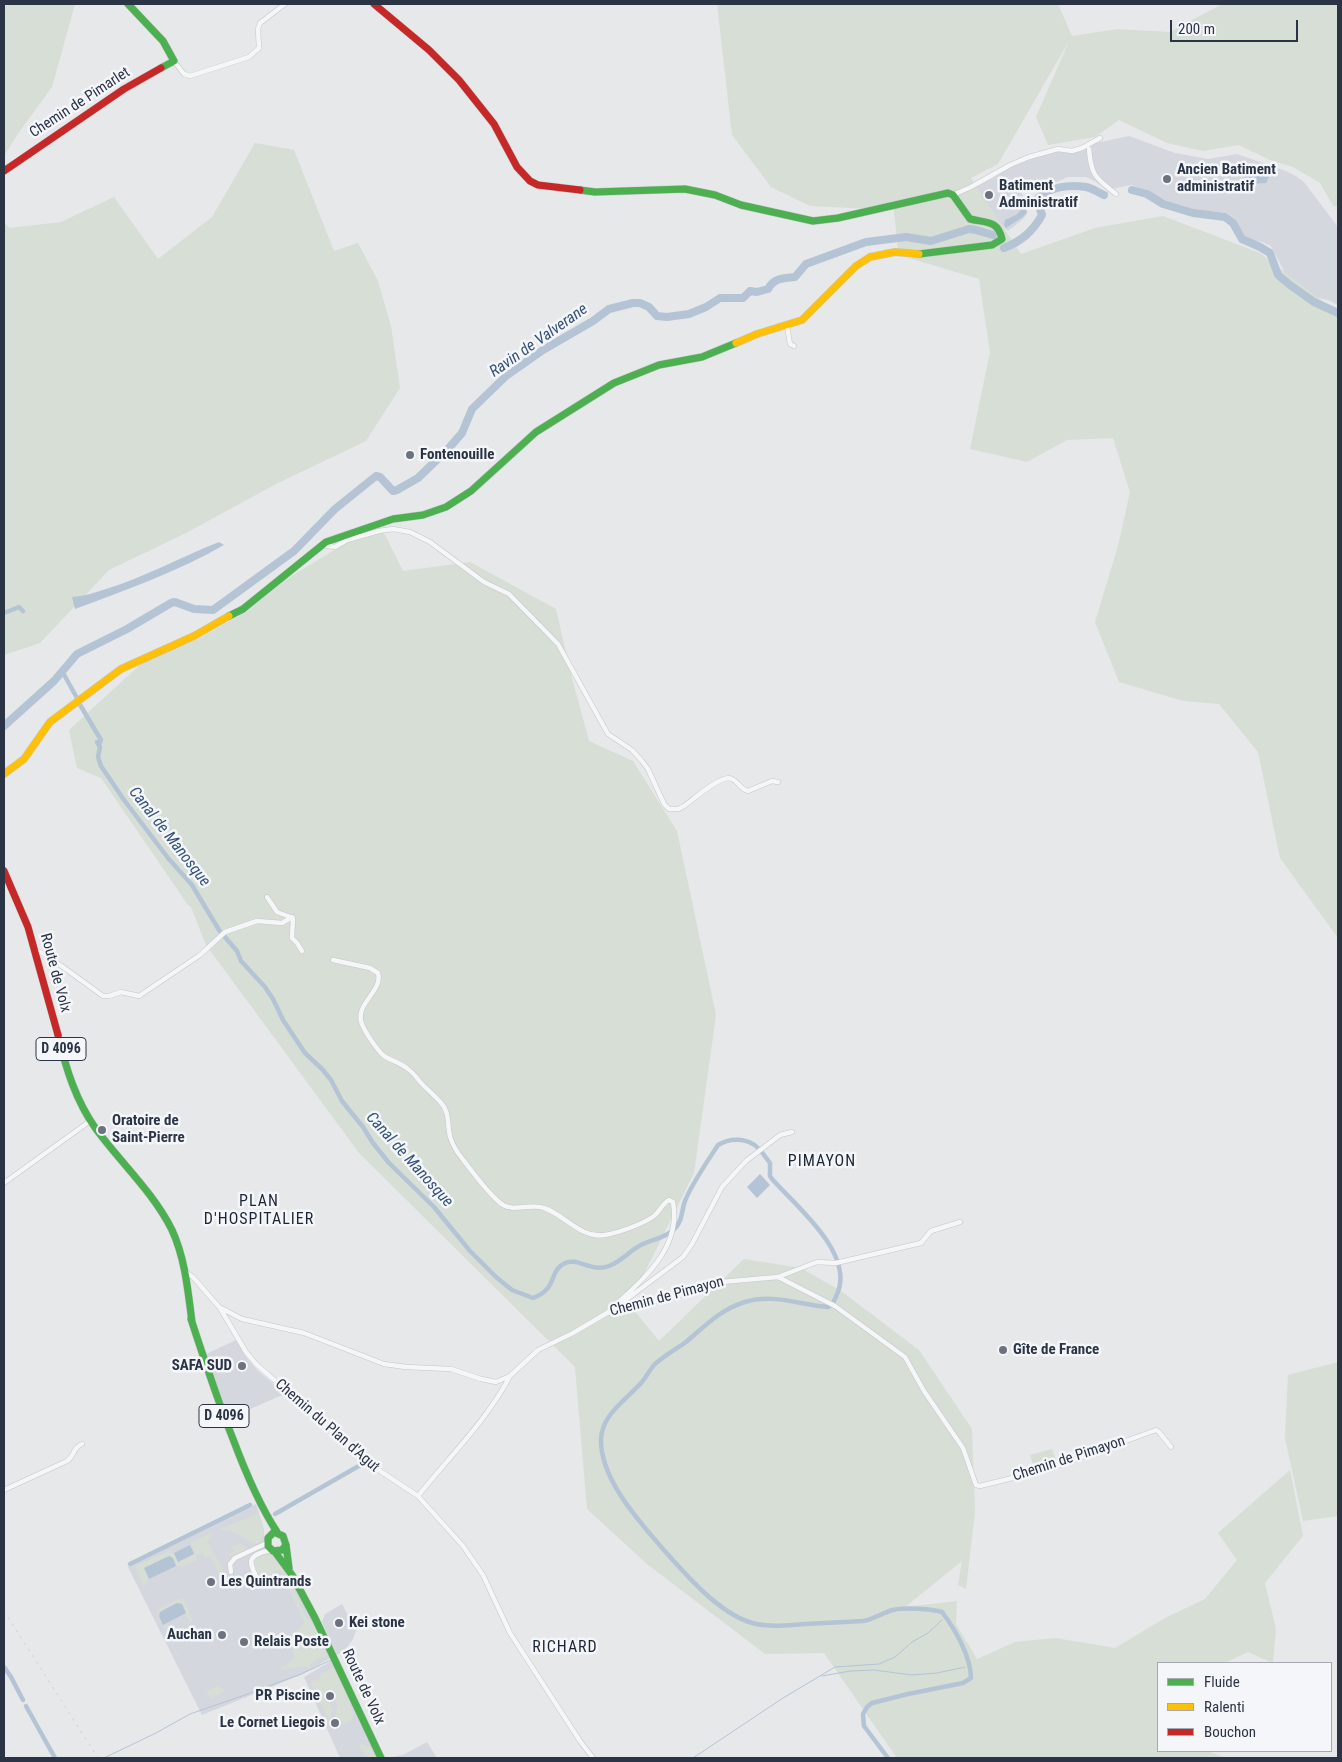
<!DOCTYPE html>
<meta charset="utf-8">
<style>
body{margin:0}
#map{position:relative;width:1342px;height:1762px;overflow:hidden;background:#e6e8ea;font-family:"Roboto Condensed",sans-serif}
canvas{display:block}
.frame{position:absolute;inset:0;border:5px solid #2b3445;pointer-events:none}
.legend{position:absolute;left:1157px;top:1662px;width:175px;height:90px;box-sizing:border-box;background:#f4f6f9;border:1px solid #a4a8b1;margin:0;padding:6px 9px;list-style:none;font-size:15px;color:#2b3445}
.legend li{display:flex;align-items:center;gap:10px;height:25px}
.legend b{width:25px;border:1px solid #a4a8b1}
.scale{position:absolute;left:1170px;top:20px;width:128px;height:22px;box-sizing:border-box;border:2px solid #2b3445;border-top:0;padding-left:6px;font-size:15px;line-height:18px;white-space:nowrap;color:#2b3445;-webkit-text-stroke:4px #f4f6f9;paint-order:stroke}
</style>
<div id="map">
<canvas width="1342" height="1762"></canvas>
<div class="frame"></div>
<ul class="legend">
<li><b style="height:6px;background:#4caf50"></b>Fluide</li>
<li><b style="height:6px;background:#ffc107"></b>Ralenti</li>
<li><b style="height:6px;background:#c62828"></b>Bouchon</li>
</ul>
<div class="scale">200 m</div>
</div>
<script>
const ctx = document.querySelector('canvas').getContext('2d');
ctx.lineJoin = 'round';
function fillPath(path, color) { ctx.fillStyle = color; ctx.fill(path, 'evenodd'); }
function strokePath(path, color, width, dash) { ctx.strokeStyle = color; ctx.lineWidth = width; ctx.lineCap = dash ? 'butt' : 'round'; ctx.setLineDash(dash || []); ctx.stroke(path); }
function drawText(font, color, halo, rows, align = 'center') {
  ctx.font = font + ' "Roboto Condensed",sans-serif'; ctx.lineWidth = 5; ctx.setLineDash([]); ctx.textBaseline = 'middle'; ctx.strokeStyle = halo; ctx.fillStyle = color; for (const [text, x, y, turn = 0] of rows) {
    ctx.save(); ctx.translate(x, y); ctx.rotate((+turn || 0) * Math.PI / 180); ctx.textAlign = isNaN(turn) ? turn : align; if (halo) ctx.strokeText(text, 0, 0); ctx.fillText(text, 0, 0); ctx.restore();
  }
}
fillPath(new Path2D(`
 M 1129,136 L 1175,153 L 1208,159 L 1237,154 L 1286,171 L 1296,176 L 1304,182 L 1338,227 L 1338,305 L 1328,300 L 1314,297 L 1287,277 L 1271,246 L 1262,242 L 1247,240 L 1235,219 L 1227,213 L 1197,211 L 1166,202 L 1148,191 L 1131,185 L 1111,189 L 1109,192 L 1096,182 L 1086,177 L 1068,177 L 1047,186 L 1042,188 L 1034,187 L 1021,192 L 1027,204 L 1027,214 L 1022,220 L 1008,231 L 965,193 L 981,184 L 992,179 L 1010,167 L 1039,156 L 1057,151 L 1070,153 L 1082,151 L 1096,143 Z
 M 236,1340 L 246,1357 L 256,1369 L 285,1394 L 229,1418 L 206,1354 Z
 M 256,1504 L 264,1529 L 264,1542 L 287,1570 L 332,1657 L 303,1674 L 202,1715 L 128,1567 Z
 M 342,1604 L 356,1631 L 353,1639 L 345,1650 L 337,1655 L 322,1622 L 325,1614 Z
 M 333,1660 L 381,1758 L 340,1758 L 304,1677 Z
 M 427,1742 L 437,1758 L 385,1758 L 403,1755 Z`), '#d4d7dd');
fillPath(new Path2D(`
 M 4,4 L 75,4 L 52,87 L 17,135 L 4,156 Z
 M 717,4 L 1058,4 L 1072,36 L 1117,29 L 1170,32 L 1222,4 L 1338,4 L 1338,207 L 1333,206 L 1320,183 L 1293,167 L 1270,160 L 1239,145 L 1203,151 L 1167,143 L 1119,120 L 1095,137 L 1048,145 L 1036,117 L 1069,41 L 998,164 L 971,178 L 1021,254 L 1095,228 L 1163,216 L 1260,253 L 1338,313 L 1338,938 L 1280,858 L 1258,752 L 1219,704 L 1183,701 L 1119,682 L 1095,622 L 1118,546 L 1130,492 L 1113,438 L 1067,440 L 1027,462 L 970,449 L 990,352 L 979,279 L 896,254 L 898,251 L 894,210 L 810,206 L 771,187 L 732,135 Z
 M 255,143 L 294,150 L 334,251 L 358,243 L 378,281 L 391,326 L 400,388 L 366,441 L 276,484 L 186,533 L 109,570 L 40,643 L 4,655 L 4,223 L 10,228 L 61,222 L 114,197 L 158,259 L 212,217 Z
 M 379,523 L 403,571 L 470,562 L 556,609 L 572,678 L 589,741 L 633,761 L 677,831 L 716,1015 L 694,1173 L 629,1304 L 659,1341 L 744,1259 L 801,1268 L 841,1291 L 919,1350 L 972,1429 L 975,1512 L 966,1589 L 958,1585 L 962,1561 L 905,1607 L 957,1601 L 956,1624 L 977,1659 L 1015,1642 L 1055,1638 L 1115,1648 L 1165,1618 L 1205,1599 L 1237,1560 L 1218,1533 L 1290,1470 L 1303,1536 L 1265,1583 L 1276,1629 L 1273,1663 L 1248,1652 L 1225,1663 L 1158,1663 L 1158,1751 L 1207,1751 L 1227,1758 L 897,1758 L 824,1653 L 765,1654 L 647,1564 L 587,1509 L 575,1367 L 359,1153 L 206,945 L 191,907 L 188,905 L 101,778 L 77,768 L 69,730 L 142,663 L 200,638 L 250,609 L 285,580 Z
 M 1338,1362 L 1338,1516 L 1303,1521 L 1285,1438 L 1288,1375 Z
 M 1052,1449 L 1056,1460 L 1034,1467 L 1030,1455 Z
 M 258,1514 C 263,1526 268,1537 256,1544 C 247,1542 241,1535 233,1532 C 227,1529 221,1530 217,1530 Z
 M 214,1532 L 210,1536 L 208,1543 L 223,1569 L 222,1574 L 219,1575 L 210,1556 L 205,1558 L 203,1553 L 196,1556 L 197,1560 L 182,1567 L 180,1565 L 176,1566 L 173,1558 L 169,1556 L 144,1568 L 149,1579 L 147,1581 L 148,1584 L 143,1586 L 135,1566 L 172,1550 L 178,1562 L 195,1553 L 190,1542 Z
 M 239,1543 L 243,1545 L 246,1550 L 229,1556 L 228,1554 L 234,1551 L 232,1546 L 236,1546 Z
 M 268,1553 L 273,1555 L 285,1572 L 306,1617 L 314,1624 L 329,1652 L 325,1658 L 318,1658 L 308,1667 C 297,1666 289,1671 279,1669 L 293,1659 C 295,1651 289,1646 290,1638 L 304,1622 L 280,1570 L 260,1579 L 253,1563 L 256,1556 Z
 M 181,1598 L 183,1598 L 193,1621 L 190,1623 L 182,1603 L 177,1603 L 159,1612 L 159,1616 L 163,1625 L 167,1623 L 169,1627 L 165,1629 L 178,1656 L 181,1654 L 178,1657 L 177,1656 L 157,1613 L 160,1608 Z
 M 333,1667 L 339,1676 L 354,1714 L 351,1721 L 342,1725 L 340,1719 L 336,1718 L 335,1711 L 338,1707 L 332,1692 L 326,1695 L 333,1711 L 329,1720 L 326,1715 L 311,1684 L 313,1680 L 318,1681 L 321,1674 Z
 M 217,1686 L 226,1690 L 211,1699 L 206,1691 Z
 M 362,1744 L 370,1747 L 376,1758 C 365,1758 364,1755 359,1746 Z`), '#d6ded6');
fillPath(new Path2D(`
 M 1246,165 L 1270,175 L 1266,183 L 1250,184 L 1241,172 L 1243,166 Z
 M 1023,208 L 1025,208 L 1027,212 L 1023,217 L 1006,228 L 1004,225 L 1005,220 L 1016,215 Z
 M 219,542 L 224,545 C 177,572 126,590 75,609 L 72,597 C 84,596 94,593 106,589 C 145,577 181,557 219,542 Z
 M 760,1174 L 770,1185 L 757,1198 L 747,1187 Z
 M 190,1545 L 194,1554 L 178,1562 L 174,1553 Z
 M 169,1556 L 173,1558 L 176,1566 L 149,1579 L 144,1568 Z
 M 177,1603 L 182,1604 L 186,1613 L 163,1625 L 159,1616 L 160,1612 Z`), '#b4c4d5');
strokePath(new Path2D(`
 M 822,1676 L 850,1671 L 874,1670 L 912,1675 L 937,1673 L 965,1667
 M 104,1758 L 156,1733 L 190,1714 L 242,1696 L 301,1674 L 331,1660
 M 693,1758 L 783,1698 L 835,1667 L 879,1664 L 895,1657 L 912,1642 L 928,1633 L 942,1620`), '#b4c4d5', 1);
strokePath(new Path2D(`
 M 4,613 L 19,607 L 23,611
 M 62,671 L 77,698
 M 79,703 L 101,740 L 99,745
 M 97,742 L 100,747 L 98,757 L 101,766 L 124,800 L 168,858 L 192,885 L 219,930 L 237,951 L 241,961 L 265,987 L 273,999 L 283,1020 L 305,1053 L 323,1070 L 331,1080 L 342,1101 L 363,1127 L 373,1143 L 389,1163 L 434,1207 L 470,1251 L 496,1277 L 512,1290 L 533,1298 C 559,1288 548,1271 565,1263 C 578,1257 591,1273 609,1266 C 622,1261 629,1251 641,1245 C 651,1239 663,1239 672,1231 C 683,1223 681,1212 685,1201 C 691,1185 709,1159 718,1145 C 731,1137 748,1138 758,1148
 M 761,1151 L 770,1163 L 770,1176 L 772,1179 C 796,1206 853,1252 838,1292 C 835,1298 834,1305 828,1307 C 800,1305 773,1293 745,1302 C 721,1309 705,1326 686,1342 C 676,1349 665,1355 655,1364 C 650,1369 647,1376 642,1382 C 627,1399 602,1414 601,1439 C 600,1479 639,1521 663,1549 C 685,1574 717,1611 749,1622 C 767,1628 787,1625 806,1624 C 825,1623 844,1622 863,1621 C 874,1619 882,1613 893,1610 C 904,1607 932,1609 942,1612 C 955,1629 971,1657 971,1678 L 963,1683 L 908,1694 L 872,1703 L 867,1707 L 863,1714 L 864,1726 L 888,1758
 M 275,1514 L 364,1463
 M 130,1564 L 250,1505
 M 4,1667 L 11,1677 L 23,1700
 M 26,1706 L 55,1758`), '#b4c4d5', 4.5);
strokePath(new Path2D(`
 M 1132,190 L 1147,194 L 1163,204 L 1193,213 L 1225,217 L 1233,223 L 1242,239 L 1260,247 L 1270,253 L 1278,275 L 1290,285 L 1314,302 L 1338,313
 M 1004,248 C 1022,241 1033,231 1042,215 L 1037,199 C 1049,187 1069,184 1086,187 C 1092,188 1099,193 1104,195
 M 4,726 L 54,681 L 77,654 L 127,629 L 171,603 L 175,602 L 194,609 L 213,610 L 294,551 L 335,509 L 376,476 L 380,477 L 393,491 L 397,490 L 418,478 L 448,449 L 462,433 L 472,409 L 506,376 L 543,350 L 593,321 L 609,309 L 633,303 L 640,303 L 649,307 L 657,316 L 667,317 L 689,314 L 706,307 L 720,298 L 743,298 L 750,291 L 757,292 L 768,289 C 774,278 784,278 795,277 L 806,264 L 866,242 L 906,237 L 931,241 L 969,229 L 976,230 L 993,235`), '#b4c4d5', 8);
const street = new Path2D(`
 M 174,61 L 184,74 L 190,76 L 249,57 L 259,48 L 258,29 L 260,23 L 285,4
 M 1089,149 C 1091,176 1096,178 1116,194
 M 953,195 L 971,187 L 1010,165 L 1029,157 L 1058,149 L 1072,151 L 1082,148 L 1100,138
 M 787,326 L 790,344 L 794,346
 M 322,545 L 335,547 L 347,540 L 379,531 L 393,529 L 410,532 L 430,542 L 484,582 L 509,594 L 558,644 L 608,734 L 632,750 L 642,761 L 648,769 L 664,804 L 669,809 L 678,809 L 684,806 C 693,800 722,773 732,779 C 739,782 740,789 748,791 L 772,781 L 778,782
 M 267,897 L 277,912 L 293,918 L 292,938 L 297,943 L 302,951
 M 36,951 L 45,954 L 103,996 L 109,996 L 121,992 L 139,996 L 200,955 L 225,932 L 257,921 L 282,923 L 292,917
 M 333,960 L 370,968 L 378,973 C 383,991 357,1002 361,1021 C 363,1030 378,1051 384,1056 C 392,1061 401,1063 408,1069 C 414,1073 418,1080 423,1085 C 429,1091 436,1097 442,1104 C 450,1113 447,1126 450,1136 C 451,1142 455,1148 458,1153 C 468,1166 490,1197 503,1205 C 515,1212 531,1203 544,1208 C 565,1215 581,1239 605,1235 C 618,1233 643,1224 654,1216 C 660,1211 663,1203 669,1200 L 673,1202 C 682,1251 639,1282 608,1312
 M 4,1183 L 90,1121
 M 186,1272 L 193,1277 L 219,1307 L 242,1319 L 304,1333 L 384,1364 L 406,1367 L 451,1369 L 481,1379 L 496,1382 L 510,1376 L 538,1350 L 573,1333 L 607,1313 L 631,1308 L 662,1299 L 675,1297 L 710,1283 L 778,1277 L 835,1306 L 905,1357 L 924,1391 L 963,1448 L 976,1485 L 980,1486 L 1049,1469 L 1156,1430 L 1159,1432 L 1171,1447
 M 778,1277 L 817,1262 L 836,1263 L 921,1243 L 931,1231 L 960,1222
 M 220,1308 L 246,1352 L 256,1364 L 371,1465 L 418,1496 L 463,1546 L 483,1575 L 510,1633 L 580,1741 L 593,1758
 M 615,1308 L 683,1257 L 692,1244 L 722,1187 L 746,1161 L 780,1135 L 792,1132
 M 4,1490 L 67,1461 C 75,1456 72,1448 82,1444
 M 418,1496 C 449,1457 486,1421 509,1378
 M 231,1572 L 230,1564 L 235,1558 L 267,1543
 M 260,1585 C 250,1563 243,1556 271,1550`);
const fast = new Path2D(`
 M 128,4 L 163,41 L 174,61 L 161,68
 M 580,190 L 595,192 L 685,189 L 715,195 L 741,205 L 813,221 L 838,218 L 948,193 L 953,195 L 970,219 C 986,223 998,220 1002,239 L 992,245 L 919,254
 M 229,616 L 243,609 L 326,542 L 393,519 L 423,515 L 446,507 L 471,491 L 536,432 L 614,383 L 659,365 L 702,357 L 736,343
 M 58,1035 C 66,1069 76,1101 96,1129 C 121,1163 153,1192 172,1230 C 185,1258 188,1291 192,1322
 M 191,1319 C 204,1359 217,1399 233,1439 C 245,1471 258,1503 277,1532
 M 286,1545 L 282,1550 L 273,1551 L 268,1546 L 268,1538 L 274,1532 L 283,1536 L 286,1545 L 289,1568
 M 275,1552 L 292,1575 L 315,1618 L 381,1758`);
const slow = new Path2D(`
 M 736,343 L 757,334 L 802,320 L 856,266 L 870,257 L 895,252 L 919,254
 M 4,774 L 24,759 L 50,722 L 121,669 L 194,636 L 229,616`);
const jam = new Path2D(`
 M 374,4 L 429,50 L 459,80 L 494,124 L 517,167 L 530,181 L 538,185 L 580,190
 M 4,171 L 124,89 L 161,68
 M 4,871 L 28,927 L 58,1035`);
strokePath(street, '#c4c6c8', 5.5);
strokePath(fast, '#c4c6c8', 8);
strokePath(slow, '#c4c6c8', 8);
strokePath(jam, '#c4c6c8', 8);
strokePath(street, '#f5f6f7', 4.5);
strokePath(fast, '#4caf50', 7);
strokePath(slow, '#ffc107', 7);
strokePath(jam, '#c62828', 7);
strokePath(new Path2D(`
 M 4,1611 L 98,1758`), '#cecfd2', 1, [2.5, 5]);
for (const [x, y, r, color] of [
 [1167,179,5,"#6c737f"],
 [989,195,5,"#6c737f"],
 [410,455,5,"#6c737f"],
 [102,1130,5,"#6c737f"],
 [1003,1350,5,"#6c737f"],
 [242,1366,5,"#6c737f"],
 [211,1582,5,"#6c737f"],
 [339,1623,5,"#6c737f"],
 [222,1635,5,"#6c737f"],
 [244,1642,5,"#6c737f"],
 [330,1696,5,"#6c737f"],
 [335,1723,5,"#6c737f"]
]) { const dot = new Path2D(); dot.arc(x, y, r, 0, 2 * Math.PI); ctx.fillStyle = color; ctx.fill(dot); strokePath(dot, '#f4f6f9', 2); }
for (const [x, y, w] of [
 [61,1049,50],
 [224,1416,50]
]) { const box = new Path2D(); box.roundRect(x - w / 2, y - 11.5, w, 23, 4); ctx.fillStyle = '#f4f6f9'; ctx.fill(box); strokePath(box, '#2b3445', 1); }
drawText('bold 14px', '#2b3445', null, [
 ["D 4096",61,1049],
 ["D 4096",224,1416]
]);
drawText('15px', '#2b3445', '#f4f6f9', [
 ["Chemin de Pimarlet",80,103,-33],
 ["Route de Volx",55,973,75],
 ["Chemin de Pimayon",667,1297,-15],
 ["Chemin du Plan d'Agut",327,1426,41],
 ["Chemin de Pimayon",1069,1459,-18],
 ["Route de Volx",363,1687,65]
]);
drawText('bold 15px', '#2b3445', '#f4f6f9', [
 ["Ancien Batiment",1177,170],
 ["administratif",1177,187],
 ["Batiment",999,186],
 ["Administratif",999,203],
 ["Fontenouille",420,455],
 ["Oratoire de",112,1121],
 ["Saint-Pierre",112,1138],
 ["Gîte de France",1013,1350],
 ["SAFA SUD",232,1366,"right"],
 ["Les Quintrands",221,1582],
 ["Kei stone",349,1623],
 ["Auchan",212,1635,"right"],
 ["Relais Poste",254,1642],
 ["PR Piscine",320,1696,"right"],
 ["Le Cornet Liegois",325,1723,"right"]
], 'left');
drawText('italic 16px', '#34527a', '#f4f6f9', [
 ["Ravin de Valverane",539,341,-35],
 ["Canal de Manosque",169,837,52],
 ["Canal de Manosque",409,1160,48]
]);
ctx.letterSpacing = '1px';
drawText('16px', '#1d2536', '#f4f6f9', [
 ["PIMAYON",822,1162],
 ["PLAN",259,1202],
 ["D'HOSPITALIER",259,1220],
 ["RICHARD",565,1648]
]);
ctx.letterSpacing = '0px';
</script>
